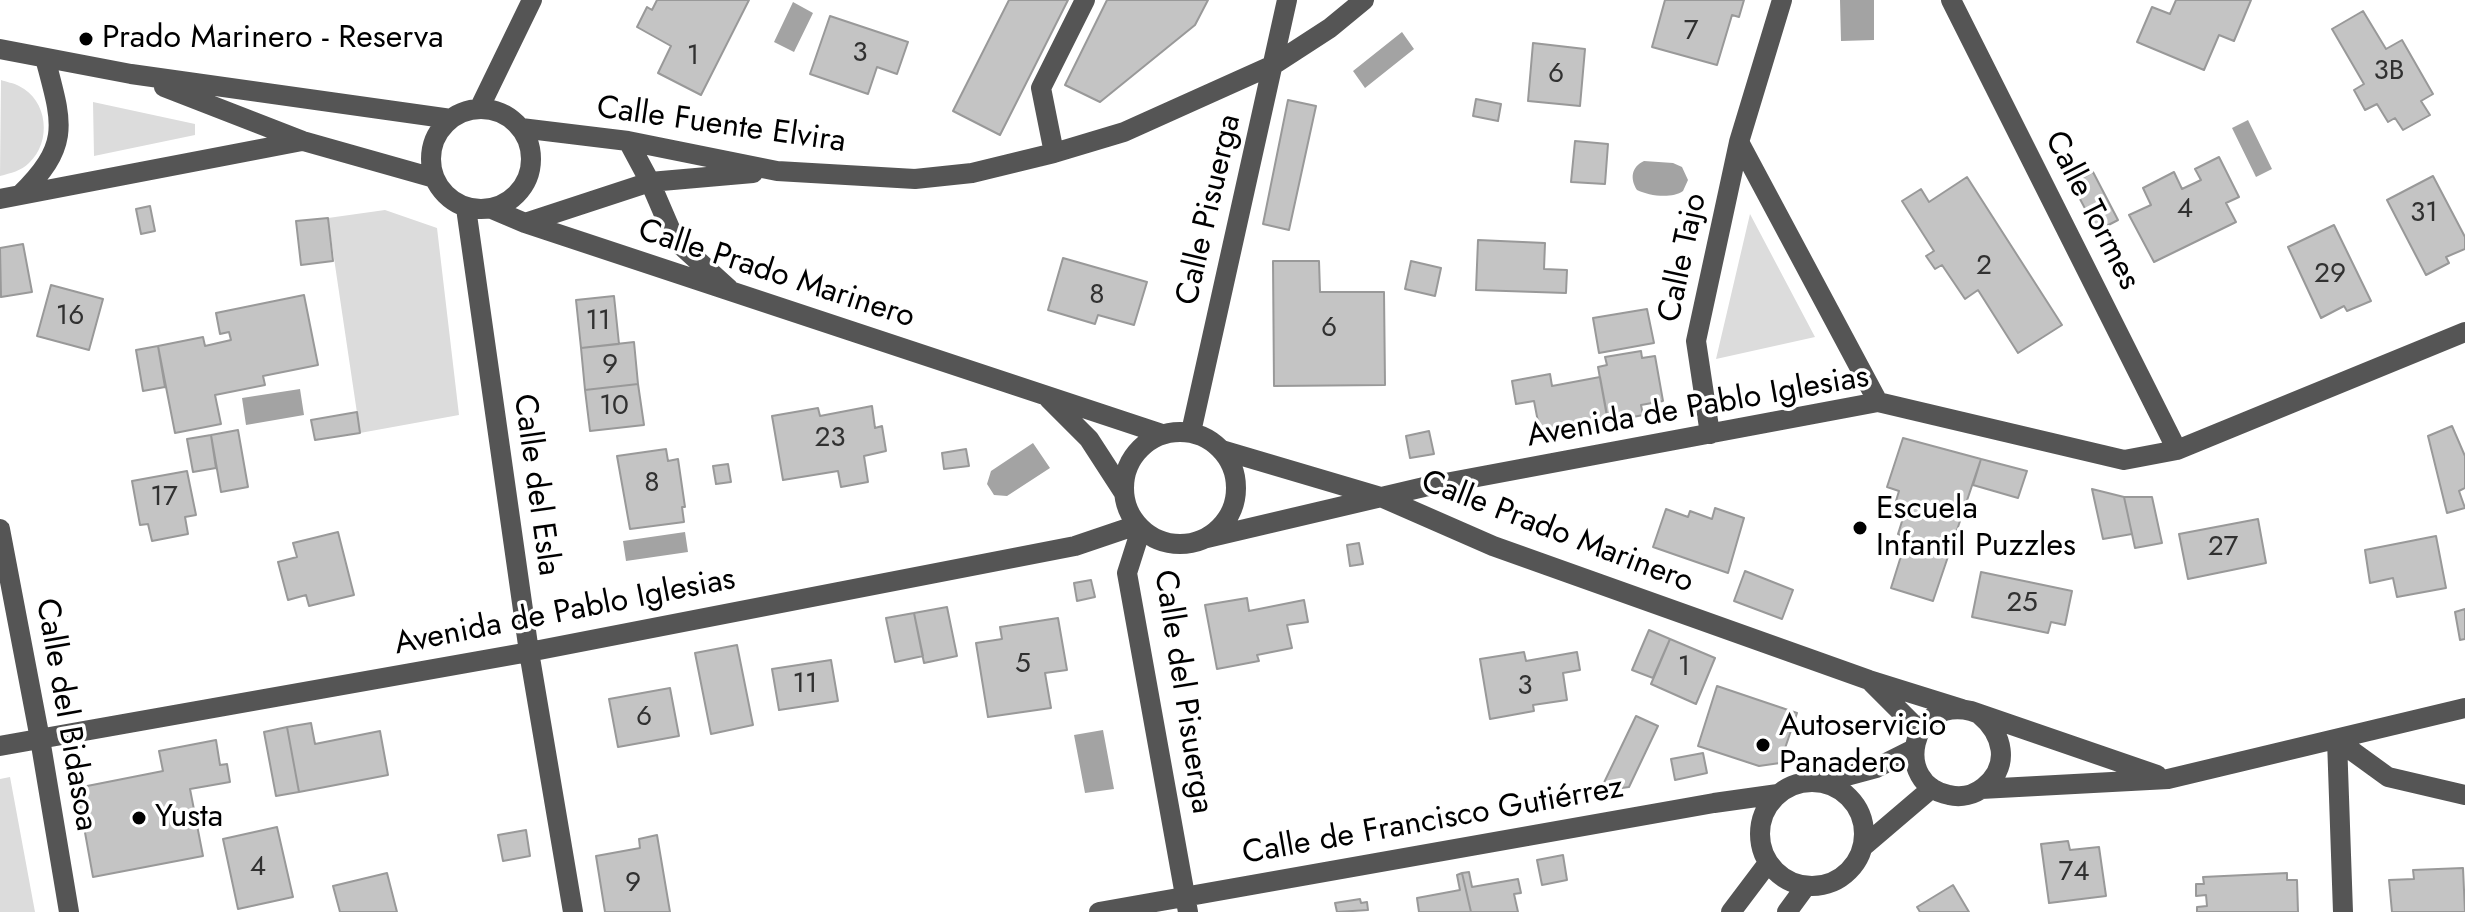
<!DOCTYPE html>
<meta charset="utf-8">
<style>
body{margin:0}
canvas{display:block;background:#fff}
</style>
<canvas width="2465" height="912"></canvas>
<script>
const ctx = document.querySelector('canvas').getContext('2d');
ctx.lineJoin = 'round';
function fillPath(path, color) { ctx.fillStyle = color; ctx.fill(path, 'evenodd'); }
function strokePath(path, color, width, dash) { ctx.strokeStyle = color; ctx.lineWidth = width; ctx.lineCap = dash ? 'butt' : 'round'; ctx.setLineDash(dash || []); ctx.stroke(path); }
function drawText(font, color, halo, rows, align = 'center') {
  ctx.font = font + ' Jost,sans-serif'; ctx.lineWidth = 7; ctx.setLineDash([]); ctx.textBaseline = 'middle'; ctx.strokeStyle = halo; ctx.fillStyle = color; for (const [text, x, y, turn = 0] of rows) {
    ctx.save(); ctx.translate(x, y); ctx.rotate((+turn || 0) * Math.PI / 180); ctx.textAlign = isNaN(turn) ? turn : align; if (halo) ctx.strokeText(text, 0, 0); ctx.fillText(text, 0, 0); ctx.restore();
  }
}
fillPath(new Path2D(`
 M 1,80 C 6,82 14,83 19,86 C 48,100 52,142 29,163 C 21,171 11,173 0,176 Z
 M 93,102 L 195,124 L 195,135 L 94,156 Z
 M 385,210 L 437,228 L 459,415 L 360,433 L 328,218 Z
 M 1750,214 L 1815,337 L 1716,359 Z
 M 10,777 L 35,912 L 0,912 L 0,779 Z`), '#dcdcdc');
fillPath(new Path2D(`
 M 1840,0 L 1874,0 L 1874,40 L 1841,41 Z
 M 793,2 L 813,13 L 794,52 L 774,42 Z
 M 1402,32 L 1414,49 L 1365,88 L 1353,71 Z
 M 2248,120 L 2272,169 L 2256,177 L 2232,128 Z
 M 1644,161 L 1673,163 L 1682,167 L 1688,180 L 1683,191 C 1672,199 1649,196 1637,190 C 1630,179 1631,167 1644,161 Z
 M 300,389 L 304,415 L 246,425 L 242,398 Z
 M 1033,443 L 1050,468 L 1007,496 L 994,495 L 987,484 L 991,471 Z
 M 685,532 L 688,552 L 626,561 L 623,541 Z
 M 1103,730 L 1114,789 L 1085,793 L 1074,735 Z`), '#a3a3a3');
const building = new Path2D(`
 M 657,0 L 749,0 L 701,95 L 658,73 L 671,46 L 637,27 L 647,7 L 652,10 Z
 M 1009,0 L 1068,0 L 1000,135 L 953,111 Z
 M 1107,0 L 1208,0 L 1195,25 L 1100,102 L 1065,85 Z
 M 1665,0 L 1744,0 L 1739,17 L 1732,15 L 1717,65 L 1652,47 Z
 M 2176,0 L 2251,0 L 2234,41 L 2219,35 L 2204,70 L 2137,42 L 2152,7 L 2170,14 Z
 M 2363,11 L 2386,49 L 2402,40 L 2433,94 L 2421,101 L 2430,115 L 2403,130 L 2395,118 L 2388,122 L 2377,104 L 2365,110 L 2354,90 L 2364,84 L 2332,29 Z
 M 830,16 L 908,42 L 897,74 L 877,67 L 868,94 L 810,74 Z
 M 1533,43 L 1585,49 L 1580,106 L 1528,101 Z
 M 1476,99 L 1501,104 L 1498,121 L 1473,116 Z
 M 1288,100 L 1316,106 L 1289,230 L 1263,224 Z
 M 1575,141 L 1608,144 L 1605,184 L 1571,182 Z
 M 2219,157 L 2239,197 L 2226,203 L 2236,222 L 2154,262 L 2129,215 L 2151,205 L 2143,188 L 2174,172 L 2182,189 L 2201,180 L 2195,169 Z
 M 2093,172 L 2118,220 L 2097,231 L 2072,184 Z
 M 2433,176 L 2465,237 L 2465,249 L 2446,257 L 2449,263 L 2426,275 L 2387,200 Z
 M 1967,177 L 2062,325 L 2018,353 L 1978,290 L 1965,299 L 1942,265 L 1935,269 L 1926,256 L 1934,251 L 1902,201 L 1921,189 L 1929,202 Z
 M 150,206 L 155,231 L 141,234 L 136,209 Z
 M 328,218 L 333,261 L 301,265 L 296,221 Z
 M 2334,225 L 2371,301 L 2347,311 L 2344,306 L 2321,318 L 2288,247 Z
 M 1478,240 L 1545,243 L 1544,269 L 1567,270 L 1566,293 L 1476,290 Z
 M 23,244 L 32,292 L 1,297 L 0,248 Z
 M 1063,258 L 1147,282 L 1134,325 L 1098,315 L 1095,324 L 1048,310 Z
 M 1273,261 L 1319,261 L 1320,292 L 1384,292 L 1385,385 L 1274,386 Z
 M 1411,261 L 1441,268 L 1435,296 L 1405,289 Z
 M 51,285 L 103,299 L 89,350 L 37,336 Z
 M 304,295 L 318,365 L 263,376 L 265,385 L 215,395 L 221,424 L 175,433 L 158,346 L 203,337 L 205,346 L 231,340 L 229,332 L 220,334 L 216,313 Z
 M 614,296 L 619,344 L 581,348 L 576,300 Z
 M 1647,309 L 1654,343 L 1599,353 L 1593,318 Z
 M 634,342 L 638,384 L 585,390 L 581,348 Z
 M 158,346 L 165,387 L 143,391 L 136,350 Z
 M 1641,351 L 1642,358 L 1655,356 L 1663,401 L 1641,405 L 1643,415 L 1608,422 L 1598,367 L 1607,365 L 1605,357 Z
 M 1550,374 L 1552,386 L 1600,377 L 1608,420 L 1540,432 L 1534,401 L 1516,404 L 1512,381 Z
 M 638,384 L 644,425 L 590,431 L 585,390 Z
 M 872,406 L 875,428 L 882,426 L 886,451 L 864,456 L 868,482 L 841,487 L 838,471 L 783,480 L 772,416 L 818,408 L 820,416 Z
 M 357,412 L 360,433 L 315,440 L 311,420 Z
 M 2452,426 L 2465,456 L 2465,488 L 2459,491 L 2465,508 L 2447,513 L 2428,436 Z
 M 238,430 L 248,487 L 221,492 L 211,435 Z
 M 1429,431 L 1434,454 L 1410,458 L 1406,436 Z
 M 211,435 L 216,468 L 193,472 L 187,439 Z
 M 1903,438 L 1981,459 L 1933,601 L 1891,588 L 1907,537 L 1898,534 L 1904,515 L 1893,511 L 1899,491 L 1887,487 Z
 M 666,449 L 668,461 L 678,459 L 685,507 L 682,507 L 684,522 L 630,529 L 617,456 Z
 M 966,449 L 969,466 L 944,469 L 942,453 Z
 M 1981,459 L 2027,471 L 2018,498 L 1973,485 Z
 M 728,464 L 731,482 L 716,484 L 713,466 Z
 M 187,471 L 196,515 L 185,517 L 188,534 L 152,541 L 148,524 L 140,525 L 132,481 Z
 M 2092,489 L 2124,497 L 2132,534 L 2103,539 Z
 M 2124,497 L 2152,497 L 2162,543 L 2135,548 Z
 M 1715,508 L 1744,518 L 1728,573 L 1653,547 L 1666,509 L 1688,517 L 1690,511 L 1712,519 Z
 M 2258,519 L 2266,563 L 2188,579 L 2179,534 Z
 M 338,532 L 354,595 L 309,606 L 306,595 L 288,600 L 278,562 L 297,557 L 293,543 Z
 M 2436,536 L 2446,588 L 2397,597 L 2393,578 L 2370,583 L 2365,550 Z
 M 1359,543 L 1363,564 L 1350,566 L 1347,545 Z
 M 1745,571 L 1793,590 L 1782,619 L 1734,601 Z
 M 1981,572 L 2072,591 L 2065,625 L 2051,622 L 2048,633 L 1972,617 Z
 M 1091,580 L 1095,597 L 1077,601 L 1074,583 Z
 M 1247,598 L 1249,611 L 1304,600 L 1308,622 L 1287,625 L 1292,648 L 1257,655 L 1259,661 L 1217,669 L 1205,605 Z
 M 947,607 L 957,656 L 924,663 L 914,613 Z
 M 2465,609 L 2465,639 L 2460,640 L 2455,612 Z
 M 914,613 L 923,656 L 895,662 L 886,618 Z
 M 1058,618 L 1067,670 L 1045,673 L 1051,708 L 988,717 L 976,643 L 1002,639 L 1000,627 Z
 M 1649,630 L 1670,639 L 1653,678 L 1632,670 Z
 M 1670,639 L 1715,658 L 1696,704 L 1651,684 Z
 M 737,645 L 753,725 L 711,734 L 695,653 Z
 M 1524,652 L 1526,661 L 1577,652 L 1580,670 L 1563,673 L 1567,700 L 1533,705 L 1534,711 L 1490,719 L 1480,659 Z
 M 831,660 L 838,701 L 779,710 L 772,669 Z
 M 1717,686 L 1797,713 L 1780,763 L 1759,766 L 1698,746 Z
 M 670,688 L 679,736 L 618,747 L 609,699 Z
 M 1636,716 L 1658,726 L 1629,787 L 1600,791 Z
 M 311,723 L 315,744 L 380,731 L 388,775 L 299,792 L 287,727 Z
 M 287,727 L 299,792 L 276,796 L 264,732 Z
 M 216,740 L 220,765 L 227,764 L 230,782 L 190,789 L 203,856 L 93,877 L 77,788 L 163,771 L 159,751 Z
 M 1703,753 L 1707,773 L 1675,780 L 1671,759 Z
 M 277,827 L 293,897 L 238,909 L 223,839 Z
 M 526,830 L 530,856 L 503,861 L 498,835 Z
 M 657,835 L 670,912 L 605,912 L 596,856 L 640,848 L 639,839 Z
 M 2068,841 L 2070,850 L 2099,847 L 2106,896 L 2049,903 L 2041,844 Z
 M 1563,855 L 1567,880 L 1542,885 L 1537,860 Z
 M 2463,868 L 2465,912 L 2392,912 L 2389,880 L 2414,879 L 2413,870 Z
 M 1469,872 L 1472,887 L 1518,879 L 1521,893 L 1514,894 L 1518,912 L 1471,912 L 1462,873 Z
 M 387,873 L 397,912 L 340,912 L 333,886 Z
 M 1462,873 L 1471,912 L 1419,912 L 1417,898 L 1460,890 L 1457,875 Z
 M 2287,873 L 2287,880 L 2297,880 L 2298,912 L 2197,912 L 2197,907 L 2207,906 L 2206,895 L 2196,896 L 2196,884 L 2204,884 L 2203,877 Z
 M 1953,885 L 1969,912 L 1920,912 L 1917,907 Z
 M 1360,899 L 1361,903 L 1367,902 L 1368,910 L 1337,912 L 1335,903 Z`);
fillPath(building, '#c4c4c4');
strokePath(building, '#999', 2);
strokePath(new Path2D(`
 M 1951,0 L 2177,450
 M 0,49 L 131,74 L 451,119
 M 164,87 L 303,141 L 434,178
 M 479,109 L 532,0
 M431 159a50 50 0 1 1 100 0a50 50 0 1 1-100 0Z
 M 521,128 L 628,141 L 777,171 L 915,179 L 972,173 L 1054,153 L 1124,132 L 1273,65 L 1330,28 L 1364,0
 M 628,141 L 650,182 L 675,240 L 729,289
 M 1739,142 L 1878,402
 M 1054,153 L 1041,88 L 1085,0
 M 20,195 C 72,144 62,123 45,58
 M 0,199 L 302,141
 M 466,208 L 529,652 L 573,912
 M 492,209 L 525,223 L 1162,434
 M 525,223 L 650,182 L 753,173
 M 1049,399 L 1089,439 L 1124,493
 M 1191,432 L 1287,0
 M1124 488a56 56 0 1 1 112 0a56 56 0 1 1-112 0Z
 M 1710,434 L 1696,341 L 1739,142 L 1782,0
 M 1222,450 L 1381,497 L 1493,546 L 1869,680 L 1962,709
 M 0,529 L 40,739 L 69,912
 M 1141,529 L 1127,573 L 1188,912
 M 1207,538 L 1424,487 L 1878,402 L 2124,460 L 2177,450 L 2465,332
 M 1872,683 L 1920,731
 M 1979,714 C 2003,734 2011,765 1984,787 C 1974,795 1961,798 1949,795 C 1892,784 1910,696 1971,711 L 2157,775
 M 2337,740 L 2343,912
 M 2337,740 L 2388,777 L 2465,795
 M 0,746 L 529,652 L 1075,546 L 1137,525
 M1760 834a52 52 0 1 1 104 0a52 52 0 1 1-104 0Z
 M 1824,782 L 1876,768 L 1914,749
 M 1981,789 L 2168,779 L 2465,708
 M 1864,846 L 1932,788
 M 1099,912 L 1714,803 L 1778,794
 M 1731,912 L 1768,863
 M 1787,912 L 1806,886`), '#555', 20);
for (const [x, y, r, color] of [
 [86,39,8,"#000"],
 [1860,528,8,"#000"],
 [1763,745,8,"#000"],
 [139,818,8,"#000"]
]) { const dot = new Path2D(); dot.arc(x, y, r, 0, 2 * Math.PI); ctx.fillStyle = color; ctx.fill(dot); strokePath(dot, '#fff', 3); }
drawText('28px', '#313131', null, [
 ["7",1691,32],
 ["3",860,54],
 ["1",693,57],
 ["3B",2389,72],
 ["6",1556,75],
 ["4",2185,210],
 ["31",2424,214],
 ["2",1984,267],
 ["29",2330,275],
 ["8",1097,296],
 ["16",70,317],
 ["11",598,322],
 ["6",1329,329],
 ["9",610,366],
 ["10",614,407],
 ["23",830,439],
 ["8",652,484],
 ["17",164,498],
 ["27",2223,548],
 ["25",2022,604],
 ["5",1023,665],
 ["1",1684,668],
 ["11",805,685],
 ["3",1525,687],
 ["6",644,718],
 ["4",258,868],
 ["74",2074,873],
 ["9",633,884]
]);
drawText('32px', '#000', '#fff', [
 ["Prado Marinero - Reserva",102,39],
 ["Escuela",1876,510],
 ["Infantil Puzzles",1876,547],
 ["Autoservicio",1779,727],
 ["Panadero",1779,764],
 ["Yusta",155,818]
], 'left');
drawText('32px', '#000', '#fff', [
 ["Calle Fuente Elvira",721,126,8],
 ["Calle Pisuerga",1210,210,-77],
 ["Calle Tormes",2091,211,63],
 ["Calle Tajo",1684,258,-78],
 ["Calle Prado Marinero",776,275,18],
 ["Avenida de Pablo Iglesias",1698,408,-10],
 ["Calle del Esla",535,485,82],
 ["Calle Prado Marinero",1557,533,21],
 ["Avenida de Pablo Iglesias",565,613,-11],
 ["Calle del Pisuerga",1182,692,81],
 ["Calle del Bidasoa",65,715,80],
 ["Calle de Francisco Gutiérrez",1433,822,-10]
]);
</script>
